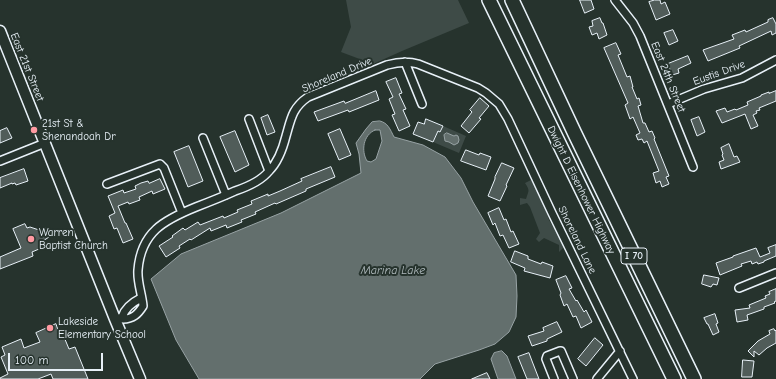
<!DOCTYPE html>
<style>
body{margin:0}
#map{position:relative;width:776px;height:379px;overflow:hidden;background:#26332d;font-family:"Comic Neue",sans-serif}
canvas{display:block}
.scale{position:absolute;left:8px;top:353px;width:95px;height:18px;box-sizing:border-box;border:2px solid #e8f1f8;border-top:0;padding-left:5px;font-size:12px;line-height:14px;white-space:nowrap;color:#e8f1f8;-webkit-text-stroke:3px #26332d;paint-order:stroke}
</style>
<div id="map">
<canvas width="776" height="379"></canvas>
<div class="scale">100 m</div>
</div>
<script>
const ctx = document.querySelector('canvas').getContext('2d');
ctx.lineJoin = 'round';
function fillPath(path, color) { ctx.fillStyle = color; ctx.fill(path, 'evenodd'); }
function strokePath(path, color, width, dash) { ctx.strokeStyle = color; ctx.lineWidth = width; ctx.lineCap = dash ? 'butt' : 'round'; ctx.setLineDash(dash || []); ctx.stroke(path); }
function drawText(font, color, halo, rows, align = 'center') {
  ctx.font = font + ' "Comic Neue",sans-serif'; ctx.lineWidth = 4; ctx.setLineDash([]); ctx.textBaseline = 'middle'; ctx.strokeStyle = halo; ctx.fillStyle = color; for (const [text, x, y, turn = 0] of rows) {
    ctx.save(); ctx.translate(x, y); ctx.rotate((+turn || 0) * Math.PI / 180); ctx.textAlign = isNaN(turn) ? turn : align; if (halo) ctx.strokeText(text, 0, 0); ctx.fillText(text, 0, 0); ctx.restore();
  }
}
fillPath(new Path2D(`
 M 346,0 L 458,0 L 469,23 L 402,51 L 373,64 L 341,52 L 351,27 Z
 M 443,126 L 466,136 L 459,153 L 433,142 L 438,131 L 440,132 Z
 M 531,180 L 542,200 L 549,220 L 557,233 L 562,241 L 563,248 L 559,252 L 559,245 L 544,238 L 539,242 L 536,239 L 540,233 L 530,207 L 527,203 L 520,205 L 520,198 L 526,199 C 529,190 530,191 525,183 Z`), '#3e4b47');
const water = new Path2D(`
 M 380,121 C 388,123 390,129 394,137 L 423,145 L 445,157 L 461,178 L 473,202 L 516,275 L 517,296 L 516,317 L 509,332 L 495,344 L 479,350 L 435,364 L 420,379 L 199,379 L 176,340 L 151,279 L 181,254 L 281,213 L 361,173 L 359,154 L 356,143 L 366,129 L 372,122 ZM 375,130 L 380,130 L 382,141 L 376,159 L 371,162 L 367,161 C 361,151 363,135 375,130 Z
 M 447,133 L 454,136 L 456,135 L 458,136 L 459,140 L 458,143 L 454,145 L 449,142 L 445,141 L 444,135 Z
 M 502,351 L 507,356 L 516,379 L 498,379 L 491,359 L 494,353 Z`);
fillPath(water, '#636f6d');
strokePath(water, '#98a3a5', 1);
const building = new Path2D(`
 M 580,0 L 591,0 L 594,9 L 585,13 Z
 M 655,0 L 660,0 L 661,4 L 665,2 L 670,14 L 656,20 L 649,2 Z
 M 600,18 L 602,23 L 603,23 L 607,35 L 599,39 L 597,33 L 592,35 L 589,27 L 593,26 L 592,21 Z
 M 773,18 L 776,24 L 776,33 L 772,35 L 771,31 L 739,46 L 740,48 L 708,61 L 703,50 L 734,39 L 732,35 L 745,30 L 746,32 L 768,22 L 768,20 Z
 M 673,30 L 678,41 L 669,45 L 664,33 Z
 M 616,43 L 621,54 L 618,55 L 627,77 L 630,76 L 633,87 L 632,87 L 637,99 L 639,98 L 641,105 L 638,106 L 643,123 L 645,123 L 649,132 L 652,131 L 655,138 L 654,139 L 669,176 L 666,177 L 669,184 L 662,187 L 660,181 L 656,183 L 653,173 L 659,171 L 647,141 L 644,143 L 642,139 L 638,140 L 636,135 L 640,133 L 633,117 L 630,119 L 625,105 L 628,103 L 604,48 Z
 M 688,56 L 691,63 L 678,69 L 679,73 L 672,75 L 668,64 Z
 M 396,78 L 402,93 L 399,94 L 406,109 L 403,110 L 410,126 L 399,131 L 392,115 L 395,114 L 389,99 L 393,97 L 386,82 Z
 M 376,91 L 379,100 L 349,112 L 348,110 L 318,121 L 314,112 L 344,101 L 345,103 Z
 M 776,91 L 776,101 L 759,108 L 760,110 L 756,111 L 757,113 L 753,115 L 758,126 L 751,129 L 745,114 L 722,123 L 716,111 L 725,108 L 727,112 L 735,109 L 736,110 L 748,105 L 747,102 L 761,96 L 761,95 L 769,92 L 769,93 Z
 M 480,98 L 489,106 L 479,118 L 481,119 L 469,133 L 461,126 L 472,112 L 470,110 Z
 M 268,115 L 275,132 L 267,135 L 261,118 Z
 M 699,117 L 705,132 L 697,136 L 691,120 Z
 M 426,119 L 443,126 L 440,132 L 438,131 L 433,142 L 413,134 L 418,122 L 424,124 Z
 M 7,128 L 12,138 L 0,143 L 0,131 Z
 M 340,129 L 351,155 L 339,160 L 328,134 Z
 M 235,131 L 249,165 L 235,172 L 220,137 Z
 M 729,144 L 734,157 L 737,156 L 740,162 L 721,169 L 719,162 L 724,160 L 722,155 L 723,154 L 721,148 Z
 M 189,146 L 203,181 L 188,187 L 174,152 Z
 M 466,150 L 479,155 L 480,153 L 491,157 L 486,170 L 461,161 Z
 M 502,163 L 514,168 L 506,185 L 507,186 L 500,201 L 488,196 L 495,179 L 495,177 Z
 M 331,167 L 335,177 L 306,189 L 306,191 L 276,204 L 275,203 L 255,212 L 256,214 L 241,220 L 242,222 L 227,228 L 226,225 L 211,231 L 210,228 L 191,240 L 190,239 L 179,246 L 180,248 L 166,257 L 159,246 L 173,237 L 172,236 L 183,228 L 185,230 L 198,222 L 200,225 L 223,216 L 224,218 L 238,212 L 237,210 L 252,204 L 251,201 L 268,194 L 268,196 L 280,191 L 302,181 L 301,179 Z
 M 24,169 L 28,181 L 16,185 L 15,183 L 12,184 L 12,183 L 0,188 L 0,178 Z
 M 160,179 L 165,189 L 153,194 L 152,191 L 139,197 L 140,200 L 129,204 L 128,202 L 118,206 L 125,223 L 126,223 L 133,239 L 123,243 L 117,228 L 114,229 L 109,216 L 115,213 L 108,196 L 123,190 L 124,193 L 136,189 L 135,186 L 141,183 L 148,181 L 149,183 Z
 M 499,208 L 504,220 L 506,219 L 511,232 L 513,231 L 519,244 L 509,248 L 503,235 L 500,236 L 495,223 L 493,225 L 488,213 Z
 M 25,224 L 27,228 L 30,227 L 39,230 L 46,228 L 49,237 L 43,241 L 39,249 L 32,252 L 33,256 L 0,269 L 0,257 L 21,248 L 13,229 Z
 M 776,245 L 776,256 L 764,261 L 764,262 L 758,264 L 757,262 L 752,264 L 751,261 L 741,264 L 742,266 L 720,275 L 716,263 L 733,257 L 733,256 L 756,248 L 760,257 L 770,253 L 768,248 Z
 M 515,251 L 528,256 L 528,259 L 541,264 L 542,262 L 553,266 L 550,278 L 524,271 L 525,268 L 511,262 Z
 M 704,275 L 719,278 L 717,285 L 713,284 L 711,287 L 702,284 Z
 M 566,276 L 572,288 L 569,289 L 576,301 L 577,300 L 584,312 L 586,310 L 592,322 L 581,328 L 576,316 L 573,317 L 567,304 L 564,306 L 560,295 L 561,293 L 556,280 Z
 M 776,289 L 776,301 L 774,302 L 775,303 L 764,307 L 764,309 L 747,315 L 748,320 L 737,322 L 735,310 L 750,308 L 749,305 L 766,298 L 765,296 L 770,294 L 769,292 Z
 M 715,314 L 718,323 L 716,324 L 719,332 L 713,335 L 708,324 L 707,324 L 704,318 Z
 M 557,322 L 562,332 L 547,339 L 547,341 L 532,346 L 528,336 L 544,331 L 543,328 Z
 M 56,324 L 59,333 L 62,332 L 69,349 L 75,347 L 88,379 L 53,379 L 51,374 L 38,379 L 0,379 L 0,378 L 8,374 L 1,357 L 5,355 L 2,347 L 21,339 L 24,348 L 40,342 L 36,333 Z
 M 774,329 L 775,331 L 776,330 L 776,343 L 767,348 L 759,355 L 754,351 L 754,357 L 748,351 L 758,341 L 770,334 L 769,331 Z
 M 595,338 L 603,345 L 586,366 L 578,359 Z
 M 529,353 L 532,361 L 539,379 L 527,379 L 518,357 Z
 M 743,360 L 754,361 L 752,377 L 742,377 Z
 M 487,373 L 490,379 L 472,379 Z`);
fillPath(building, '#505c59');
strokePath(building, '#e8f1f8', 1);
const minor = new Path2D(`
 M 615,0 L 633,23 L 640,36 L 693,167
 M 405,62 L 422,104
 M 668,104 L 704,89 L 742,78 L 776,60
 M 249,119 L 269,171
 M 203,138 L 226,195
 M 0,161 L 45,143
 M 107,184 L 160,164 L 164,168 L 182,213
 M 739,288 L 776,273
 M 122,317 C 125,308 133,302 141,298
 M 115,319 L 122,317 L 123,319 C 133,319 138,314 143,306 C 142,294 137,282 138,270 C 141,232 164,220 196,207 C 209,202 222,197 235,191 C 247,187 261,181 269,171 C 278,162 283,148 286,136 C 291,119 292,108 308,97 L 387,65 C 398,62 408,61 418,64 L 478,88 L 486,93 L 499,104 L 508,119 L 552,213 L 633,379
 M 554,379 L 546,359 L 547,356 L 560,351 L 561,351 L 573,379
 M 597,379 L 620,351`);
const secondary = new Path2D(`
 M 0,31 L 115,319 L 140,379`);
const motorway = new Path2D(`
 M 489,0 L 674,379
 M 512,0 L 575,134 L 694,379`);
strokePath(minor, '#e8f1f8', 10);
strokePath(secondary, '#e8f1f8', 13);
strokePath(motorway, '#e8f1f8', 16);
strokePath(minor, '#26332d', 7);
strokePath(secondary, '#26332d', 10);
strokePath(motorway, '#26332d', 13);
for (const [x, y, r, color] of [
 [34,130,4,"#ff9aa2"],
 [31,239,4,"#ff9aa2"],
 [50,328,4,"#ff9aa2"]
]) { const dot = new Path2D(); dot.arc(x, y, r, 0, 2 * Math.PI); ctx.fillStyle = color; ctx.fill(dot); strokePath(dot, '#26332d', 1.5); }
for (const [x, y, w] of [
 [634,256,26]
]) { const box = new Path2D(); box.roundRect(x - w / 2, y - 8, w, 16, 3); ctx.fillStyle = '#26332d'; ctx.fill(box); strokePath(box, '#e8f1f8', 1); }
drawText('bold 10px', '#e8f1f8', null, [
 ["I 70",634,256]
]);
drawText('11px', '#e8f1f8', '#26332d', [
 ["East 21st Street",27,67,68],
 ["Eustis Drive",719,73,-20],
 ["Shoreland Drive",337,75,-23],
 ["East 24th Street",668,77,68],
 ["Dwight D Eisenhower Highway",581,190,64],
 ["Shoreland Lane",577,240,64]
]);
drawText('11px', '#e8f1f8', '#26332d', [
 ["21st St &",42,124],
 ["Shenandoah Dr",42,137],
 ["Warren",39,233],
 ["Baptist Church",39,246],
 ["Lakeside",58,322],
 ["Elementary School",58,335]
], 'left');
drawText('italic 12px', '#b3bdc0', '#26332d', [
 ["Marina Lake",393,271]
]);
</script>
